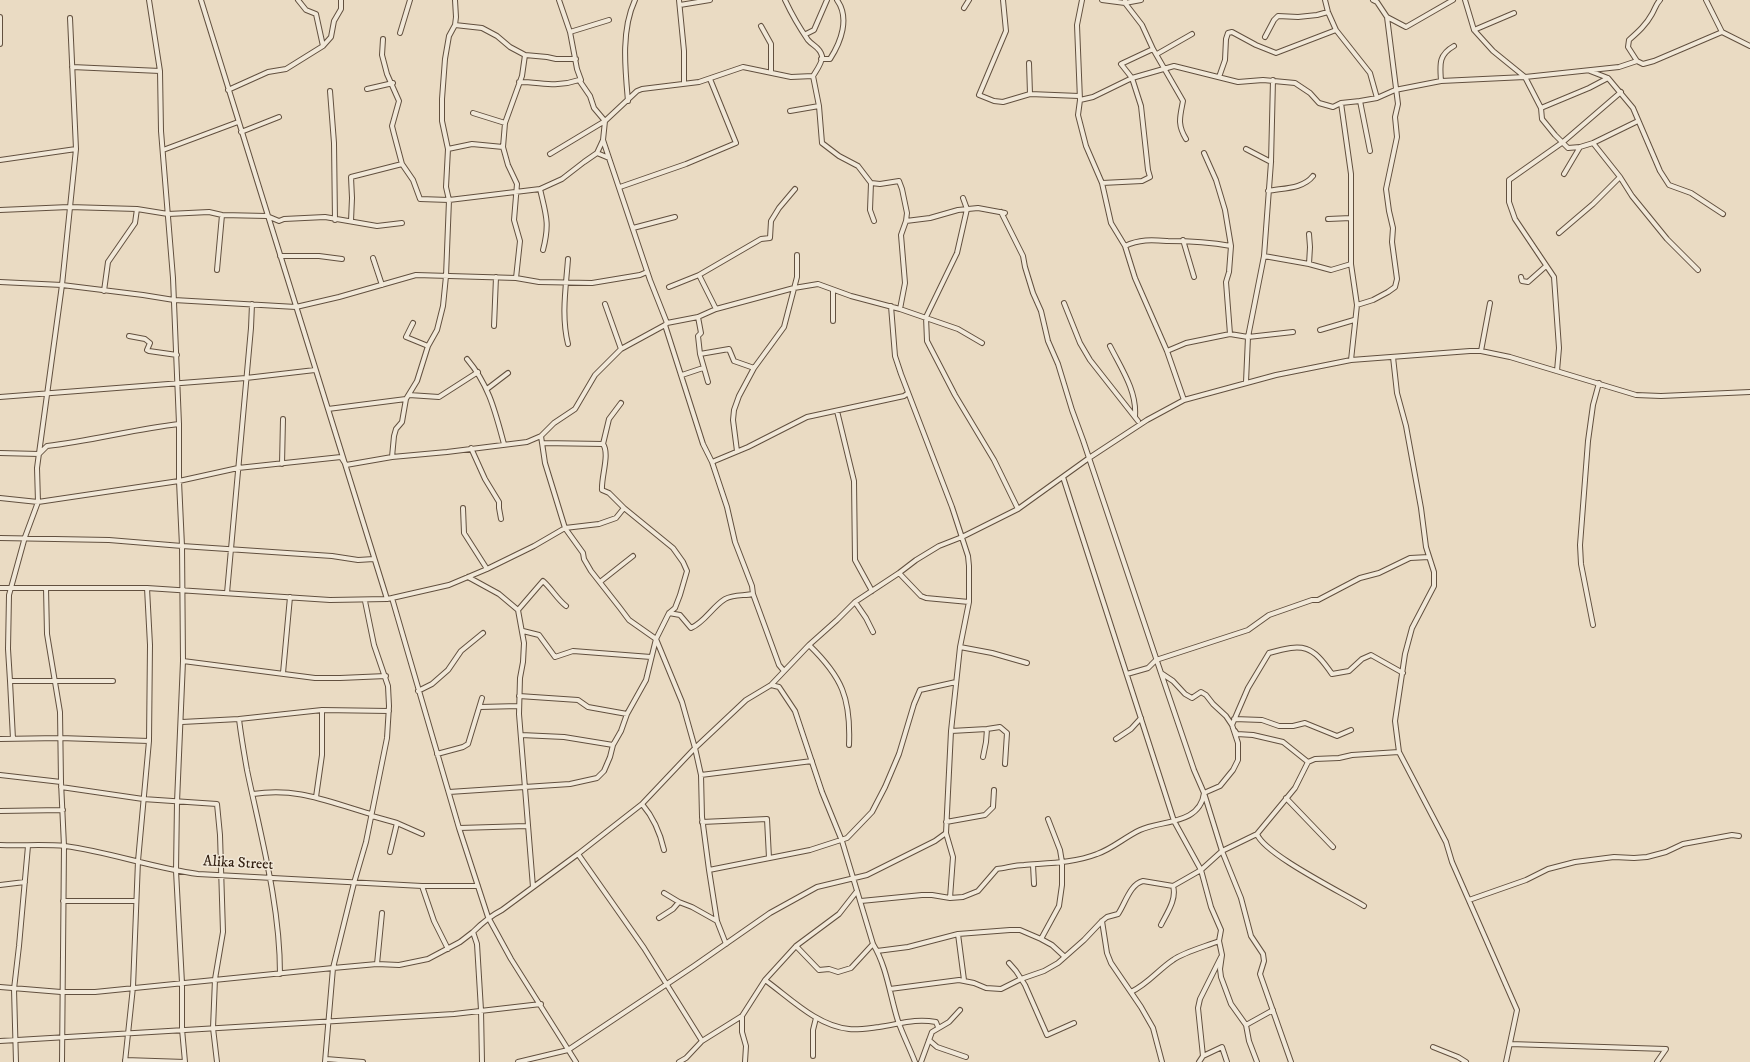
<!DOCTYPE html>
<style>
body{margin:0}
canvas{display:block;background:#eadbc3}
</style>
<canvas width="1750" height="1062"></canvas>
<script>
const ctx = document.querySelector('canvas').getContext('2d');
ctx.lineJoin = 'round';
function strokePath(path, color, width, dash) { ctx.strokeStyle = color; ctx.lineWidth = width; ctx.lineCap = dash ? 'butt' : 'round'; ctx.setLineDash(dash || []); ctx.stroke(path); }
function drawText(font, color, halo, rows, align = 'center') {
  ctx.font = font + ' "IM FELL DW Pica",serif'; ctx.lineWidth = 3; ctx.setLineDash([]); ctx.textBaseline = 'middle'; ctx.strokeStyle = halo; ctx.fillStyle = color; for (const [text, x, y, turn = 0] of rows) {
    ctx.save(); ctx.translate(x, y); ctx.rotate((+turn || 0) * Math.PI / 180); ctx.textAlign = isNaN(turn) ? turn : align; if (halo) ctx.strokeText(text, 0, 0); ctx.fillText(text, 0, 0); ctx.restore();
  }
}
const street = new Path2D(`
 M 149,0 L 160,71 L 161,131 L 173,278 L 179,424 L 179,481 L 182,546 L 183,661 L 177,802 L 176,871 L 182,983 L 182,1029 L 185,1062
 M 201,0 L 387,599 L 392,598 L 459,828 L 488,917 L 511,959 L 576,1062
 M 298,0 L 306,10 L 316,14 L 323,46
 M 559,0 L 570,32 L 577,69 L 581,80 L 579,80 L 590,96 L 594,108 L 605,121 L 603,140 L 609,158 L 650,280 L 667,323 L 665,325 L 703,444 L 712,462 L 727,507 L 735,542 L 752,586 L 753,594 L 779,665 L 784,671
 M 679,0 L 684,51 L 684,83
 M 1003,0 L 1006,31 L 979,95 L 994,101 L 1003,102 L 1030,94 L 1079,96
 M 1082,0 L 1077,25 L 1080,100 L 1078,115 L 1086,146 L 1102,183 L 1111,223 L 1125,246 L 1135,278 L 1167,351 L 1184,400
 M 1102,0 L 1125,3 L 1141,0
 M 1125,0 L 1125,3 L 1142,25 L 1153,49 L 1183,101 C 1180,117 1177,124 1186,139
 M 1325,0 L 1328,12 L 1336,30 L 1370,73 L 1377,98
 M 1373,0 L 1377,2 L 1387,17
 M 1465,0 L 1474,30 L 1493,51 L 1525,77 L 1541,108 L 1542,119 L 1555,135 L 1568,148 L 1580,147
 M 1706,0 L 1722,32
 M 680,5 L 710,0
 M 964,8 L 969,0
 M 0,17 L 0,44
 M 455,25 L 482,28 L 497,36 L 510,47 L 525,55 L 547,57 L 556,59 L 576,59
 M 761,26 L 771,44 L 771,72
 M 1474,30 L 1514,13
 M 570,32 L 609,20
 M 400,33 L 410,0
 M 806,34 L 814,30 L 827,0
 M 1265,37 L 1274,20 L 1278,16 L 1298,17 L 1317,15 L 1328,12
 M 383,39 L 382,55 L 387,74 L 399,101 L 392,126 L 394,134 L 402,164 L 413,180 L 420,199 L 449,200 L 540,189 L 562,179 L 584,162 L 597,153 L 603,140
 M 1157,54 L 1192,34
 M 821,59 L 830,59 C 841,42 850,18 837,0
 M 1637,61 L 1628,47 L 1629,40 C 1638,32 1646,25 1652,14 C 1655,9 1656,4 1660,0
 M 1029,63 L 1030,94
 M 72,67 L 160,71
 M 1590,71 L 1608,78
 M 813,76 L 819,106 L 822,143 L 839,156 L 858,166 L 871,183 L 880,184 L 899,181 L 902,189 L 907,213 L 906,221 L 901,235 L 905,283 L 900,309
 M 1219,77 L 1225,60 L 1226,39 L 1228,33 L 1232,32 L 1256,45 L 1276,53 L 1336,30
 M 1441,81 C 1440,65 1438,55 1454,46
 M 519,82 C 543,82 555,88 579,80
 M 367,89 L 393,83
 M 228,90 L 268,72 L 286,69 L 323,46 L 331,37 L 334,21 L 341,9 L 341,0
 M 330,91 L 334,143 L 335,220
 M 1080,100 L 1093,97 L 1132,78 L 1174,66 L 1238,82 L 1263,80 L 1295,83 L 1310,93 L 1319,103 L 1333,107 L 1341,103 L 1360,101 L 1377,98 L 1395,90 L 1441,81 L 1525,77 L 1619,67 L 1637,61 L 1643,64 L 1654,61 L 1722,32 L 1750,46
 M 628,101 C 625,68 621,30 635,0
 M 1360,101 L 1370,151
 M 1341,103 L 1351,174 L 1351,264 L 1357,305 L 1351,360
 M 1541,108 L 1589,88 L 1608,78 L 1633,108 L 1660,171 L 1669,185 L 1691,193 L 1723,214
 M 790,111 L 819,106
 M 473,113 L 505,123
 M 241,132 L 279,117
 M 1593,143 L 1620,177 L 1632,196 L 1667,239 L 1698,270
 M 448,149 L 472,144 L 503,147
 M 1246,149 L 1271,162
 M 163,150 L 238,122
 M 597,153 L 609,158
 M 1204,153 L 1216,180 L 1225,210 L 1231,246 L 1229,272 L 1226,282 L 1230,334
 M 550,154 L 605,121 L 637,91 L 642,89 L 699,82 L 743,67 L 791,77 L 813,76 C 816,71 823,62 822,56 C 820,47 813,46 808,40 C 799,27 792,15 785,0
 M 0,160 L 76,149
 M 1564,174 L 1580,147 L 1593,143 L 1638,121
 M 871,183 L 870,210 L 874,221
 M 1102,183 L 1142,181 L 1150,177 L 1148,170 L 1141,106 L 1132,78 L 1121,64 L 1153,49
 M 620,187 L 686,164 L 736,143 L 710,79
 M 540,189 C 546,215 550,223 543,250
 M 1268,191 C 1283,188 1303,189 1313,176
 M 963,198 L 967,209 L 957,253 L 926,317 L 927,341 L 955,395 L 994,460 L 1018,509
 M 0,210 L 69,207 L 137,209 L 168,214 L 209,212 L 222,215 L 267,216 L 279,221 L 284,219 L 325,217 L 377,226 L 402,223
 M 1328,219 L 1351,218
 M 351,221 L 352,198 L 351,177 L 402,164
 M 906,221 L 930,218 L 958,210 L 978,208 L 1005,213
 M 633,228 L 675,217
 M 1559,233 L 1593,204 L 1620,177
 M 1309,234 L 1310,247 L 1309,264
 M 1183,240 L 1194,277
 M 1125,246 C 1140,239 1152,240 1168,241 C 1190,241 1209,242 1231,246
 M 280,256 L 319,256 L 342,259
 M 1264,256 L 1309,264 L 1331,270 L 1351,264
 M 373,258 L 382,285
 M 568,259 C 566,287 561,316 568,344
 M 217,270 L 222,215
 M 1521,277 L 1522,281 L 1528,282 L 1546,266
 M 516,278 L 520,241 L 514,220 L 517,184 L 508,165 L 503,147 L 505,123 L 522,76 L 525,55
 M 0,282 L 62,285 L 143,295 L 174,300 L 296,307 L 339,297 L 416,275 L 516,278 L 539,282 L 592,283 L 640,275 L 647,272
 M 669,287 L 699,275
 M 104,291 L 108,262 L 135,223 L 137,209
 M 1064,303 L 1080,343 L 1090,360 L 1138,421
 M 605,304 L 621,349
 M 1357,305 L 1373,300 L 1388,292 L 1395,287 L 1397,279 L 1392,242 L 1393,228 L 1389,211 L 1386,189 L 1397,137 L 1395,117 L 1398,104 L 1387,17 L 1406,27 L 1453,0
 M 716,309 L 699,275 L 761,239 L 770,238 L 771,221 L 779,208 L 795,189
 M 698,317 L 701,333 L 698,336 L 700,354 L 708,382
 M 833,321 L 833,290
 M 413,323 L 406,337 L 428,346
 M 667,323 L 698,317 L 716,309 L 794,288 L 818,284 L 851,296 L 900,309 L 958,329 L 982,343
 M 494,326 L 496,277
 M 1320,330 L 1354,320
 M 129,336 L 145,339 L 150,343 L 147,350 L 149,351 L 177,355
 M 1110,346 C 1121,368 1137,391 1135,416
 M 1167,351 L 1186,343 L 1230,334 L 1248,337 L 1293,332
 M 1481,351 L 1490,303
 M 700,354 L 729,349 L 734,361 L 754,368
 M 1393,357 L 1397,393 L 1406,426 L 1421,508 L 1426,547 L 1434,572 L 1434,586 L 1412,628 L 1405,654 L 1395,721 L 1399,752 L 1446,842 L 1452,862 L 1517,1010 L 1506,1062
 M 467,359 C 489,385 495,411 504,444
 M 1557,371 L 1559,348 L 1554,277 L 1515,219 L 1509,202 L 1509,180 L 1563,142 L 1621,92
 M 682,375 L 703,368
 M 1246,382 L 1248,337 L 1264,256 L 1271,162 L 1273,80
 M 487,389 L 508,373
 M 409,395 L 439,397 L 478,372
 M 0,397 L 246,378 L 315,370
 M 328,409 L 406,399
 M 837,411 L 854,481 L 855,560 L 872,591
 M 541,436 L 545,463 L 565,528 L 583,553 L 584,559 L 591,571 L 620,608 L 629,620 L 656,639 L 682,702 L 695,748 L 701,775 L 702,817 L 709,870 L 717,921 L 726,944
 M 603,444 L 609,419 L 621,403
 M 471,448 L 485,479 L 499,502 L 499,508 L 501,519
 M 737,451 L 733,420 L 734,410 L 739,396 L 754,368 L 784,327 L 797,277 L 797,255
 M 0,453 L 39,454 L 47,446 C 91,441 135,429 179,424
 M 392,457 L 394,436 L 396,429 L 402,422 L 406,399 L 417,381 L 428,346 L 437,330 L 443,306 L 446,276 L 449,200 L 446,187 L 448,149 L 442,121 L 442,99 L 445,59 L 449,36 L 455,25 L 456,17 L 455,0
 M 712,462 L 748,447 L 807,417 L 904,396 L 908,393
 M 282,464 L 283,419
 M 1063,477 L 1174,821 L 1201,870 L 1211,907 L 1221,930 L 1219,941 L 1222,955 L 1220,969 L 1221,977 L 1231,1004 L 1246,1025 L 1249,1041 L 1257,1062
 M 0,498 L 38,502 L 179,481 L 238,468 L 341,457 L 346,465 L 392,457 L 447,452 L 527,442 L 541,436 L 554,423 L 575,409 L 595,375 L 621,349 L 665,325
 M 463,508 L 464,533 L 487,569
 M 0,538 L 109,540 L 182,546 L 332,556 L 358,560 L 374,559
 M 899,573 L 921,596 L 926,598 L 969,602
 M 468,577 L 499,594 L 518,610
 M 600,582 L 633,556
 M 0,588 L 147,588 L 330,600 L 387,599
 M 46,588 L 47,634 L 60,712 L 61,782 L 64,846 L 62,1062
 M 227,593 L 251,328 L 252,304
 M 392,598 L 449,585 L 487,569 L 534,546 L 565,528 L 599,524 L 616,518 L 624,508 L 609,493 L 602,490 C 601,477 610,454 603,444 L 542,443
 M 855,602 L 866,618 L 873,632
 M 669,613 L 680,615 L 691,628 C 705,622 712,607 725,599 C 734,594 744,596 753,594
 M 1593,625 L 1581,564 L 1580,545 L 1588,441 L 1593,405 L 1599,383
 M 523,631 L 539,635 L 555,657 L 573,651 L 651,657
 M 809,645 C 842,677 851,698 849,745
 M 960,647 L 992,653 L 1027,663
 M 183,661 L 315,678 L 340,678 L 386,676
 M 283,673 L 290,597
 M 1161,673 L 1194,770 L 1204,793 L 1222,851 L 1241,898 L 1251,936 L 1263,954 L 1264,961 L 1260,974 L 1291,1062
 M 1127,674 L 1148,668 L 1156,660 L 1248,630 L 1269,615 L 1312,600 L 1318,600 L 1360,578 L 1379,573 L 1410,558 L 1429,557
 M 10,681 L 8,649 L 9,595 L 25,537 L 38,502 L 37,468 L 62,285 L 76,149 L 70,18
 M 771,685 L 779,687 L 795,711 L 822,792 L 842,841 L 873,944 C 887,967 890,996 898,1021 C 903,1035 910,1049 915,1062
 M 418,691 L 432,684 L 448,670 L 461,651 L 483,633
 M 519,696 L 578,700 L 588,707 L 627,714
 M 480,707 L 519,706
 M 239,719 C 241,736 244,753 247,770 C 261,837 280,905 280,974
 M 1234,719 L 1262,720 L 1279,726 L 1293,726 L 1305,723 L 1337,736 L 1351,730
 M 182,722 L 239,719 L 322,710 L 389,711
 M 1232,725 L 1248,688 L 1269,653 C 1304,643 1312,645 1332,674 L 1349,671 L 1362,659 L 1371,655 L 1403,673
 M 951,731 L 987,729 L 1000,727 L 1007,733 L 1005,764
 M 1235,731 L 1237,734 L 1253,735 L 1283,742 L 1308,762 L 1315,759 L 1339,758 L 1352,755 L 1399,752
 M 521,735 L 564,737 L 613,745
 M 0,739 L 60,738 L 149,741
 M 13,739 L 10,681 L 113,681
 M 1116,739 L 1131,729 L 1141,718
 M 437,754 L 463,747 L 468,744 L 482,698
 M 983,757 L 986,742 L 987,729
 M 0,775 L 61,782
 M 701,775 L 812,761
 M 61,787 L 143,799 L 217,804 L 220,835 L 223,932 L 215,979 L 213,1028 L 217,1062
 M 449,792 L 570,784 L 597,778 L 604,771 L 610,757 L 613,745 L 621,731 L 627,714 L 646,680 L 656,639 L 669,613 L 675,608 L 680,595 L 687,571 L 683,562 L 673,548 L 624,508
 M 253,794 C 299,787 328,802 371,814
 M 316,797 L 322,755 L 322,710
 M 1286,798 L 1333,847
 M 642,804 C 654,818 660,832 664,850
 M 0,811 L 63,810
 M 372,816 L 397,823 L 422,834
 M 702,822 L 767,819 L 769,858
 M 946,822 L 985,815 L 993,807 L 994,790
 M 459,828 L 527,826
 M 946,833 L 953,857 L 950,898
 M 1257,834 C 1264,854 1343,893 1364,906
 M 0,845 C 21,846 44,844 65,846 C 110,852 153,868 198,874 L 422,886 L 478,886
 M 390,852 L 397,823
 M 578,854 L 644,948 L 702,1041
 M 1033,865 L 1034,884
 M 709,870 L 810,850 L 847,838 L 872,812 L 885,787 L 899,754 L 914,704 L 920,690 L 956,682
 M 0,885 L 25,882
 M 422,886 L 434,921 L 448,949
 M 1173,886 L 1201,870 L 1222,851 L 1257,834 L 1295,788 L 1308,762
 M 533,887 L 519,714 L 520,678 L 523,662 L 524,643 L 518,610 L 543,581 C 552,589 557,599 566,606
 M 664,893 L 679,902
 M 1469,900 L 1526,880 L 1548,869 L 1575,862 L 1614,857 L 1634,858 L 1647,857 L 1666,852 L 1683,844 L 1732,835 L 1739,836
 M 63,901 L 136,901
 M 861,901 L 922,895 L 932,895 L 950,898 L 963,897 L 978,891 L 997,869 C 1006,868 1015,865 1024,865 C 1048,863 1074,863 1097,854 C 1112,849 1125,837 1140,830 C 1161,820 1200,825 1204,793 L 1220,786 L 1233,770 L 1238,760 L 1238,743 L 1232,725 L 1226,716 L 1213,704 L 1206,695 L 1201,692 L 1192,698 L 1185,694 L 1173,681 L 1161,673 L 1083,440 L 1072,410 L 1058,364 L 1048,341 L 1041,311 L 1033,293 L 1025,267 L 1023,256 L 1001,212
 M 659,918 L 673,909 L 679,902 L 692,907 L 717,921
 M 1102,921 L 1107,953 L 1111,963 L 1141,1007 L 1153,1028 L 1162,1062
 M 958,934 L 964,980
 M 1041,939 L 1052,945 L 1065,957
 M 796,946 L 819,970 L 829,969 L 838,972 L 851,968 L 873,944
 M 877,951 L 908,947 L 958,934 L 1010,930 L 1020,930 L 1041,939 L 1059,906 L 1062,885 L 1062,862 L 1060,850 L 1048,819
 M 1009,963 L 1016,971 L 1025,985 L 1047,1035 L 1074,1023
 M 377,964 L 382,913
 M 765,980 C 790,998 817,1026 849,1029 C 858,1030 870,1028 879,1027 C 900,1024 915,1018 936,1022 L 938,1027
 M 0,987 L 61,992 L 95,992 L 333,968 L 377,964 L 399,965 L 428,959 L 460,942 L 473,932
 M 890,989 L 959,980 L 974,983 L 986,988 L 1001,989 L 1021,979 L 1044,971 L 1058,963 L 1084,940 L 1102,921 L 1107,917 L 1118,914 C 1125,904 1130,884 1143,881 L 1173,886 C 1177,899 1167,913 1161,925
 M 1131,992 C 1148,984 1158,970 1173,960 C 1184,952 1207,946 1219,941
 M 742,1016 L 742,1032 L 746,1046 L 745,1062
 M 1246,1025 L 1273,1010
 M 929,1040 L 937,1047 L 966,1057
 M 0,1041 L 454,1014 L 541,1004
 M 1510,1044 L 1666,1049 L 1657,1062
 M 1433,1047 L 1458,1057 L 1466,1062
 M 813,1056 L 813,1030 L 816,1018
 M 1203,1056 L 1222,1047 L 1227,1062
 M 326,1059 L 363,1062
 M 125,1060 L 185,1062
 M 16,1062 L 14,989 L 19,946 L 28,846
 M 125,1062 L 133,987 L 138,861 L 149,741 L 150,645 L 147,588
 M 325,1062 L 333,968 L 354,883 L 366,842 L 387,738 L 389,706 L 388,686 L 374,645 L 365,601
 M 482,1062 L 481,1010 L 477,944 L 473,932 C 482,923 490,916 502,910 L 578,854 L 642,804 L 695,748 L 746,700 L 771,685 L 809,645 L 837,620 L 855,602 L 899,573 L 916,560 L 939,546 L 962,537 L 1018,509 L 1089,458 L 1147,420 L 1184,400 L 1276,375 L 1351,360 L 1470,351 L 1481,351 L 1510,357 L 1636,395 L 1661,396 L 1750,392
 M 518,1062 L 568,1050 L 694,966 L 770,913 L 817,887 L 867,875 L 935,841 L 946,833 L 951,731 L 960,647 L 969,602 L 969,566 L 968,556 L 952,507 L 901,374 L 895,356 L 891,306
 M 679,1062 L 686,1058 L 702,1041 L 742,1016 L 765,980 L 796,946 L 839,914 L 857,891
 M 921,1062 L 932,1032 L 949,1022 L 960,1010
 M 1199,1062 L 1203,1056 L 1198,1008 L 1200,999 L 1221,957`);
strokePath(street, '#62503f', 6);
strokePath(street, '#f1e8d8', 4);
drawText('15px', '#342113', '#f1e8d8', [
 ["Alika Street",238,864,3]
]);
</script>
